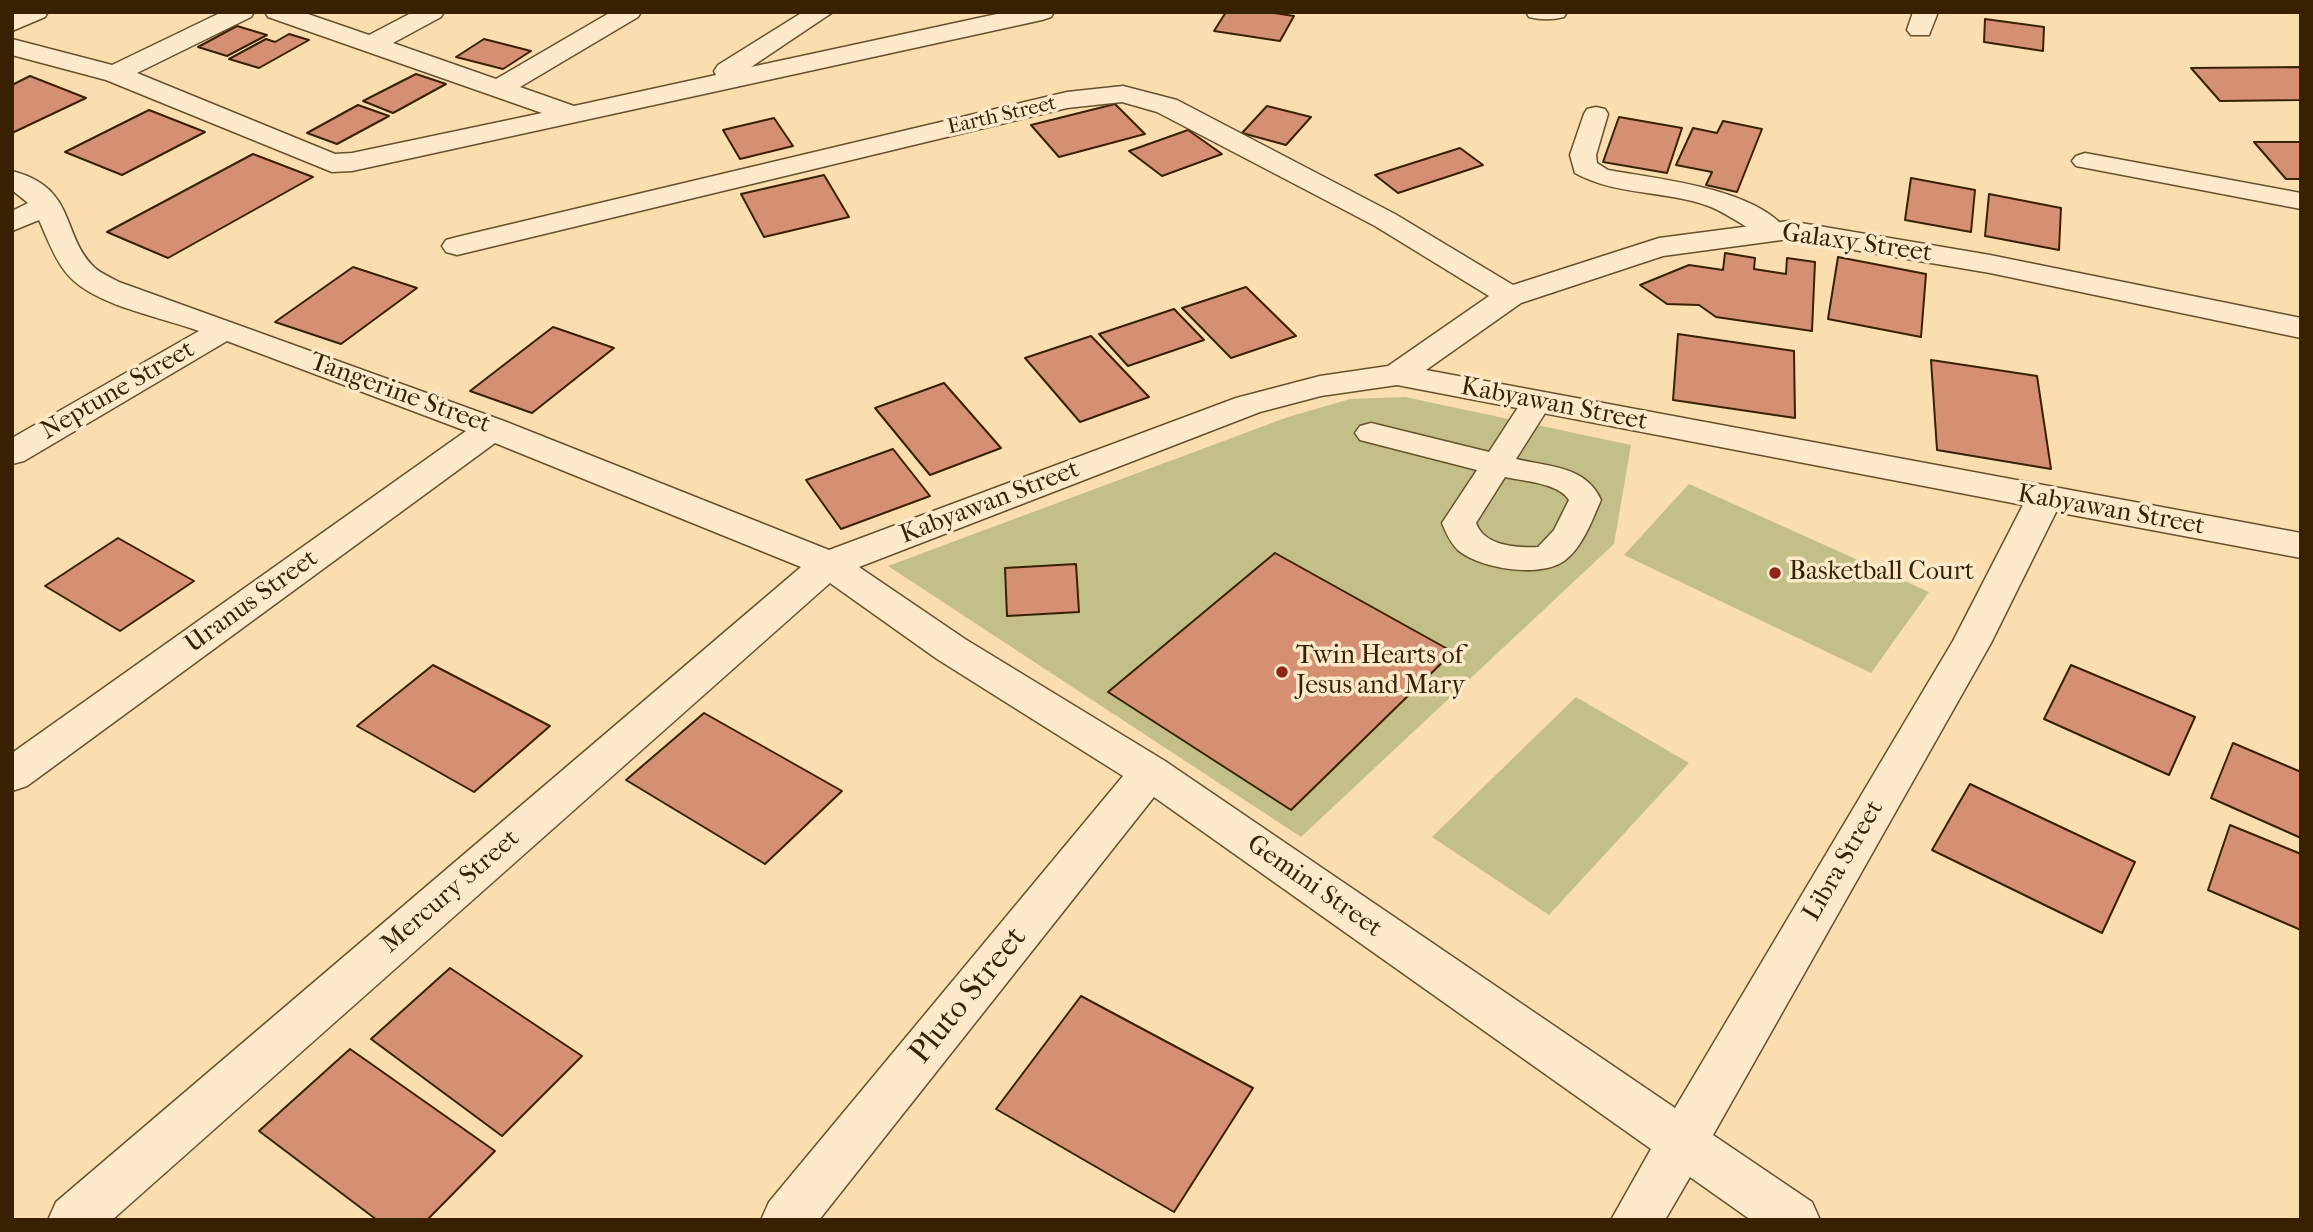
<!DOCTYPE html>
<style>
body{margin:0}
#map{position:relative;width:2313px;height:1232px;overflow:hidden;background:#fbdeaf;font-family:"IM FELL French Canon",serif}
canvas{display:block}
.frame{position:absolute;inset:0;border:14px solid #372101;pointer-events:none}
</style>
<div id="map">
<canvas width="2313" height="1232"></canvas>
<div class="frame"></div>
</div>
<script>
const ctx = document.querySelector('canvas').getContext('2d');
ctx.lineJoin = 'round';
function fillPath(path, color) { ctx.fillStyle = color; ctx.fill(path, 'evenodd'); }
function strokePath(path, color, width, dash) { ctx.strokeStyle = color; ctx.lineWidth = width; ctx.lineCap = dash ? 'butt' : 'round'; ctx.setLineDash(dash || []); ctx.stroke(path); }
function drawText(font, color, halo, rows, align = 'center') {
  ctx.font = font + ' "IM FELL French Canon",serif'; ctx.lineWidth = 7; ctx.setLineDash([]); ctx.textBaseline = 'middle'; ctx.strokeStyle = halo; ctx.fillStyle = color; for (const [text, x, y, turn = 0] of rows) {
    ctx.save(); ctx.translate(x, y); ctx.rotate((+turn || 0) * Math.PI / 180); ctx.textAlign = isNaN(turn) ? turn : align; if (halo) ctx.strokeText(text, 0, 0); ctx.fillText(text, 0, 0); ctx.restore();
  }
}
fillPath(new Path2D(`
 M 1405,397 L 1631,445 L 1614,544 L 1301,837 L 888,566 L 1288,417 L 1350,399 Z
 M 1689,484 L 1929,592 L 1871,673 L 1624,555 Z
 M 1576,697 L 1689,763 L 1549,915 L 1432,837 Z`), '#c2c088');
const building = new Path2D(`
 M 1226,12 L 1268,12 L 1294,16 L 1280,41 L 1214,31 Z
 M 1985,19 L 2044,27 L 2043,51 L 1984,42 Z
 M 237,26 L 267,35 L 227,56 L 198,47 Z
 M 289,34 L 309,40 L 259,68 L 229,59 L 266,39 L 275,42 Z
 M 484,39 L 531,51 L 503,69 L 456,57 Z
 M 2301,67 L 2301,100 L 2220,101 L 2191,68 Z
 M 416,74 L 446,84 L 393,113 L 363,101 Z
 M 30,76 L 86,98 L 12,133 L 12,85 Z
 M 1115,104 L 1145,134 L 1059,157 L 1031,125 Z
 M 358,105 L 389,116 L 337,144 L 307,133 Z
 M 1267,106 L 1311,117 L 1286,145 L 1242,133 Z
 M 149,110 L 205,132 L 122,175 L 65,152 Z
 M 1619,117 L 1682,128 L 1667,173 L 1603,162 Z
 M 774,118 L 793,146 L 740,159 L 723,130 Z
 M 1723,121 L 1762,129 L 1737,192 L 1706,185 L 1712,172 L 1676,165 L 1693,128 L 1717,133 Z
 M 1188,130 L 1222,154 L 1162,176 L 1129,151 Z
 M 2254,142 L 2301,142 L 2301,179 L 2286,179 Z
 M 1460,148 L 1483,165 L 1398,193 L 1375,175 Z
 M 253,154 L 313,177 L 168,258 L 107,232 Z
 M 824,175 L 849,217 L 764,237 L 741,194 Z
 M 1911,178 L 1975,190 L 1971,232 L 1905,220 Z
 M 1989,194 L 2061,208 L 2059,250 L 1985,236 Z
 M 1725,253 L 1755,258 L 1754,269 L 1786,274 L 1787,258 L 1815,262 L 1812,331 L 1716,317 L 1699,305 L 1667,304 L 1640,285 L 1689,265 L 1723,270 Z
 M 1838,257 L 1926,274 L 1921,337 L 1828,319 Z
 M 353,267 L 417,288 L 341,344 L 275,322 Z
 M 1246,287 L 1296,336 L 1231,358 L 1182,308 Z
 M 1174,309 L 1204,340 L 1128,366 L 1099,334 Z
 M 553,327 L 614,348 L 532,413 L 470,391 Z
 M 1678,334 L 1794,351 L 1795,418 L 1673,400 Z
 M 1091,336 L 1149,397 L 1080,422 L 1025,358 Z
 M 1931,360 L 2037,376 L 2051,469 L 1937,450 Z
 M 944,383 L 1001,448 L 930,475 L 875,408 Z
 M 893,449 L 930,496 L 841,529 L 806,480 Z
 M 118,538 L 194,581 L 120,631 L 45,586 Z
 M 1275,553 L 1453,652 L 1291,810 L 1108,692 Z
 M 1076,564 L 1079,612 L 1007,616 L 1005,568 Z
 M 433,665 L 550,726 L 474,792 L 357,726 Z
 M 2071,665 L 2195,717 L 2169,775 L 2044,719 Z
 M 704,713 L 842,791 L 765,864 L 626,780 Z
 M 2233,743 L 2301,772 L 2301,838 L 2211,798 Z
 M 1970,784 L 2135,862 L 2102,933 L 1932,850 Z
 M 2230,825 L 2301,854 L 2301,930 L 2208,890 Z
 M 450,968 L 582,1056 L 502,1136 L 371,1039 Z
 M 1081,996 L 1253,1088 L 1174,1212 L 996,1109 Z
 M 350,1049 L 495,1151 L 427,1220 L 377,1220 L 259,1131 Z`);
fillPath(building, '#d59073');
strokePath(building, '#372101', 2);
const service = new Path2D(`
 M 1596,107 L 1605,109 L 1608,114 L 1596,155 L 1597,163 L 1608,170 C 1657,179 1757,188 1788,232 L 1784,238 C 1763,243 1734,216 1711,207 C 1667,190 1616,196 1575,173 L 1570,155 L 1584,114 L 1587,109 Z
 M 2085,153 L 2301,193 L 2301,209 L 2076,166 L 2072,161 L 2076,156 Z
 M 1537,392 L 1548,395 L 1552,402 L 1516,459 C 1550,467 1586,466 1601,500 C 1592,520 1583,547 1564,561 C 1540,578 1482,569 1459,551 C 1451,544 1446,533 1442,523 L 1477,470 L 1360,440 L 1355,433 L 1360,426 L 1371,423 L 1489,452 L 1526,395 ZM 1505,477 C 1523,481 1559,483 1569,500 L 1554,530 L 1538,547 C 1517,548 1484,546 1476,523 Z`);
const minor = new Path2D(`
 M 48,12 L 45,17 L 12,31 L 12,13 Z
 M 222,12 L 254,12 L 251,17 L 137,73 L 335,154 L 352,153 L 542,113 L 268,17 L 265,12 L 302,12 L 369,35 L 413,12 L 444,12 L 441,17 L 393,43 L 496,79 L 611,12 L 641,12 L 638,17 L 520,87 L 574,106 L 716,75 L 714,71 L 718,65 L 803,12 L 833,12 L 751,67 L 1006,12 L 1054,12 L 1051,17 L 1042,20 L 352,171 L 332,172 L 106,80 L 12,55 L 12,39 L 112,65 Z
 M 1526,12 L 1567,12 L 1564,17 C 1552,20 1541,20 1529,17 Z
 M 1913,12 L 1938,12 L 1929,35 L 1911,35 L 1907,30 Z
 M 1123,86 L 1177,100 L 1395,214 L 1513,285 L 1659,238 L 1789,221 L 1990,255 L 2301,318 L 2301,338 L 1990,273 L 1789,239 L 1663,256 L 1521,303 L 1426,370 L 2301,533 L 2301,558 L 2056,512 L 1991,643 L 1713,1135 L 1812,1202 L 1820,1220 L 1751,1220 L 1690,1177 L 1665,1220 L 1611,1220 L 1651,1149 L 1154,797 L 819,1220 L 761,1220 L 769,1202 L 1123,776 L 937,659 L 830,583 L 112,1220 L 48,1220 L 56,1202 L 801,567 L 495,443 L 27,786 L 12,791 L 12,753 L 466,431 L 227,341 L 24,461 L 12,464 L 12,438 L 199,331 C 163,318 101,306 74,281 C 57,266 48,240 39,220 L 12,231 L 12,211 L 28,203 L 12,190 L 12,171 C 78,188 60,235 95,268 C 102,274 112,278 119,282 L 504,421 L 829,550 L 1236,398 L 1320,376 L 1388,366 L 1489,296 L 1375,226 L 1157,112 L 1122,102 L 1067,108 L 457,255 L 446,252 L 442,246 L 446,240 L 457,237 L 1067,92 ZM 1397,385 L 2023,505 L 1953,641 L 1675,1108 L 1165,761 L 965,639 L 859,567 L 1260,412 L 1321,396 Z`);
strokePath(service, '#68502c', 3);
strokePath(minor, '#68502c', 3);
fillPath(service, '#fceacb');
fillPath(minor, '#fceacb');
for (const [x, y, r, color] of [
 [1775,573,7,"#8f2418"],
 [1282,672,7,"#8f2418"]
]) { const dot = new Path2D(); dot.arc(x, y, r, 0, 2 * Math.PI); ctx.fillStyle = color; ctx.fill(dot); strokePath(dot, '#fceacb', 2.5); }
drawText('21px', '#372101', '#fceacb', [
 ["Earth Street",1002,116,-13]
]);
drawText('26px', '#372101', '#fceacb', [
 ["Galaxy Street",1857,244,8],
 ["Neptune Street",118,391,-30],
 ["Tangerine Street",400,394,20],
 ["Kabyawan Street",1554,405,11],
 ["Kabyawan Street",990,503,-21],
 ["Kabyawan Street",2111,511,10],
 ["Uranus Street",252,602,-36],
 ["Libra Street",1844,861,-60],
 ["Gemini Street",1314,887,35],
 ["Mercury Street",451,892,-41]
]);
drawText('26px', '#372101', '#fceacb', [
 ["Basketball Court",1789,573],
 ["Twin Hearts of",1296,657],
 ["Jesus and Mary",1296,687]
], 'left');
drawText('32px', '#372101', '#fceacb', [
 ["Pluto Street",969,996,-51]
]);
</script>
